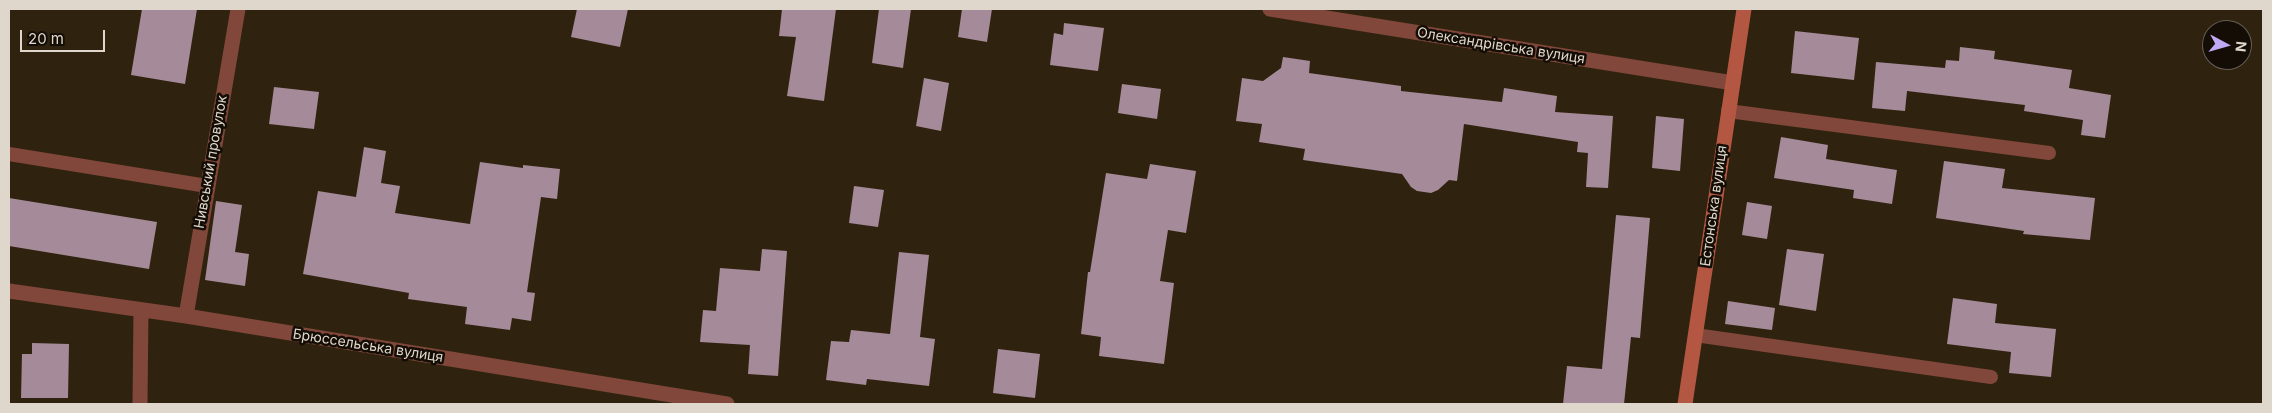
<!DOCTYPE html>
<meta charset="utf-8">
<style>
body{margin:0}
#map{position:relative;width:2272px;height:413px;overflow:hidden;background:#2f230f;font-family:Inter,sans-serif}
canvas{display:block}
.frame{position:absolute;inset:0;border:10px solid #dfd7cb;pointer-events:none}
.north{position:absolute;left:2202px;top:20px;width:50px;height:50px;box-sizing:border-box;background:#130d05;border:1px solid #655e54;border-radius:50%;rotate:96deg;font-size:14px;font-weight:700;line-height:20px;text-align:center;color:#dfd7cb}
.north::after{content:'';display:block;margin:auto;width:18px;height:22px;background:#bfa8f4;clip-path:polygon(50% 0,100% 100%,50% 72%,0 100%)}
.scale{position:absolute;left:20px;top:30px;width:85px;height:22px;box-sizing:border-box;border:2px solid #dfd7cb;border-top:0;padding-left:6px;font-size:15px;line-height:18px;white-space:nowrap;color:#dfd7cb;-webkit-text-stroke:4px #130d05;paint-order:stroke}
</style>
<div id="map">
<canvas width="2272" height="413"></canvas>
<div class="frame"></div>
<div class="north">N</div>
<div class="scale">20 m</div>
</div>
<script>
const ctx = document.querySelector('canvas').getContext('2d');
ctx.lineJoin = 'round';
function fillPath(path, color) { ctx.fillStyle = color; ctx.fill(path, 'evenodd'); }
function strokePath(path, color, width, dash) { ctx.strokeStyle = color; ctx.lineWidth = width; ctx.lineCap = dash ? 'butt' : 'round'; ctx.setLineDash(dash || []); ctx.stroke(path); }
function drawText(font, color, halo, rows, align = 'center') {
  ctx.font = font + ' Inter,sans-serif'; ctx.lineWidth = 5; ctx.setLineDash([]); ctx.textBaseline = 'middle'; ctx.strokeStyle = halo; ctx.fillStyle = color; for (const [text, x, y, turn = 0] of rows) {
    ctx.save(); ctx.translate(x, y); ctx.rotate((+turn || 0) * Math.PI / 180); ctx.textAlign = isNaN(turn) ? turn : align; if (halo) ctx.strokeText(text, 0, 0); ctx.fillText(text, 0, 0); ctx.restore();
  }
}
fillPath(new Path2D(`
 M 142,9 L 197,9 L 185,84 L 131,75 Z
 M 577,9 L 628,9 L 620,47 L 571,37 Z
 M 782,9 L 836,9 L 824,101 L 787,96 L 796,37 L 779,36 Z
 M 879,9 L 911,9 L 903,68 L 872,63 Z
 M 962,9 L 992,9 L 987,42 L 958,37 Z
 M 1064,23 L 1104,28 L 1098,71 L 1050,65 L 1054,33 L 1063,35 Z
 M 1795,31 L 1859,38 L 1854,80 L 1791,73 Z
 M 1960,47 L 1995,51 L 1994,59 L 2072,70 L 2069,88 L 2111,95 L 2105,138 L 2081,135 L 2083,120 L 2024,111 L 2025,105 L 1907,91 L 1905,111 L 1872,108 L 1876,62 L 1945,68 L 1946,60 L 1959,61 Z
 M 1283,57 L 1310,61 L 1309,73 L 1401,86 L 1401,91 L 1502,102 L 1504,88 L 1557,96 L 1555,112 L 1613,116 L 1608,188 L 1586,187 L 1588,153 L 1577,152 L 1578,142 L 1464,124 L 1457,181 L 1449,180 L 1438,190 L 1431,193 L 1417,191 L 1411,187 L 1402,174 L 1303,160 L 1305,149 L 1259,142 L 1262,124 L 1236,121 L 1242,78 L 1263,81 L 1281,68 Z
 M 924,78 L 949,83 L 941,131 L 916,126 Z
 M 1122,84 L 1161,89 L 1157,119 L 1118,113 Z
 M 274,87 L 319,92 L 314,129 L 269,124 Z
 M 1656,116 L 1684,119 L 1680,171 L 1652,168 Z
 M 1781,137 L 1828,145 L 1826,159 L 1897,170 L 1892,204 L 1853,198 L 1854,190 L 1774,178 Z
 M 364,147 L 386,151 L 381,183 L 400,186 L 395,213 L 470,224 L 480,162 L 523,168 L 523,165 L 560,169 L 557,199 L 541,197 L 527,292 L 535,293 L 531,321 L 512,318 L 510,330 L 465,324 L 467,307 L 408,299 L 409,293 L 303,274 L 318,191 L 356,197 Z
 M 1944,161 L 2005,169 L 2002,188 L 2095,198 L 2090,240 L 2023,234 L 2024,231 L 1936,218 Z
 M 1150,164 L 1196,171 L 1186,233 L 1168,230 L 1160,281 L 1174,283 L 1164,364 L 1099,356 L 1101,337 L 1081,334 L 1088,272 L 1090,272 L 1106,173 L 1147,179 Z
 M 854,186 L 884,190 L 878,227 L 849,223 Z
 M 9,198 L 157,222 L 149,269 L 9,246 Z
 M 216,201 L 242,205 L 235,252 L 249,254 L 245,286 L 205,280 Z
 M 1747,202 L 1772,206 L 1767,239 L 1742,235 Z
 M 1616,215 L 1650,218 L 1640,338 L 1631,337 L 1624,404 L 1563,404 L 1567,366 L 1602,369 Z
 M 762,249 L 787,251 L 778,376 L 748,374 L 750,345 L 700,342 L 703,310 L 716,311 L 720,268 L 760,271 Z
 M 1787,249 L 1824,254 L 1816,311 L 1779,305 Z
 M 899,252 L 929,255 L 920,337 L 935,339 L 929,386 L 867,379 L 866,385 L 826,380 L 831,341 L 849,342 L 851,330 L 890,334 Z
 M 1953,298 L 1997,304 L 1995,323 L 2056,329 L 2051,377 L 2009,373 L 2011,352 L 1947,344 Z
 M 1728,301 L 1775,308 L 1772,330 L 1725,324 Z
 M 32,343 L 69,344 L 68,398 L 21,398 L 22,354 L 32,354 Z
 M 998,349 L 1040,354 L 1035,398 L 993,393 Z`), '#a58a99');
strokePath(new Path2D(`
 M 1728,111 L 2049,153
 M 9,154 L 207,186
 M 1695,335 L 1991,377`), '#80473a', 14);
strokePath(new Path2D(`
 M 1270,9 L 1733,83
 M 9,291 L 186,316 L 727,404
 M 186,316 L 238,9
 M 140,404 L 141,310`), '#80473a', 15);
strokePath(new Path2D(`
 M 1685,404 L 1744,9`), '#b35743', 15);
drawText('14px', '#dfd7cb', '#130d05', [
 ["Олександрівська вулиця",1501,46,9],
 ["Нивський провулок",211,162,-80],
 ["Естонська вулиця",1714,206,-82],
 ["Брюссельська вулиця",368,346,9]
]);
</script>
